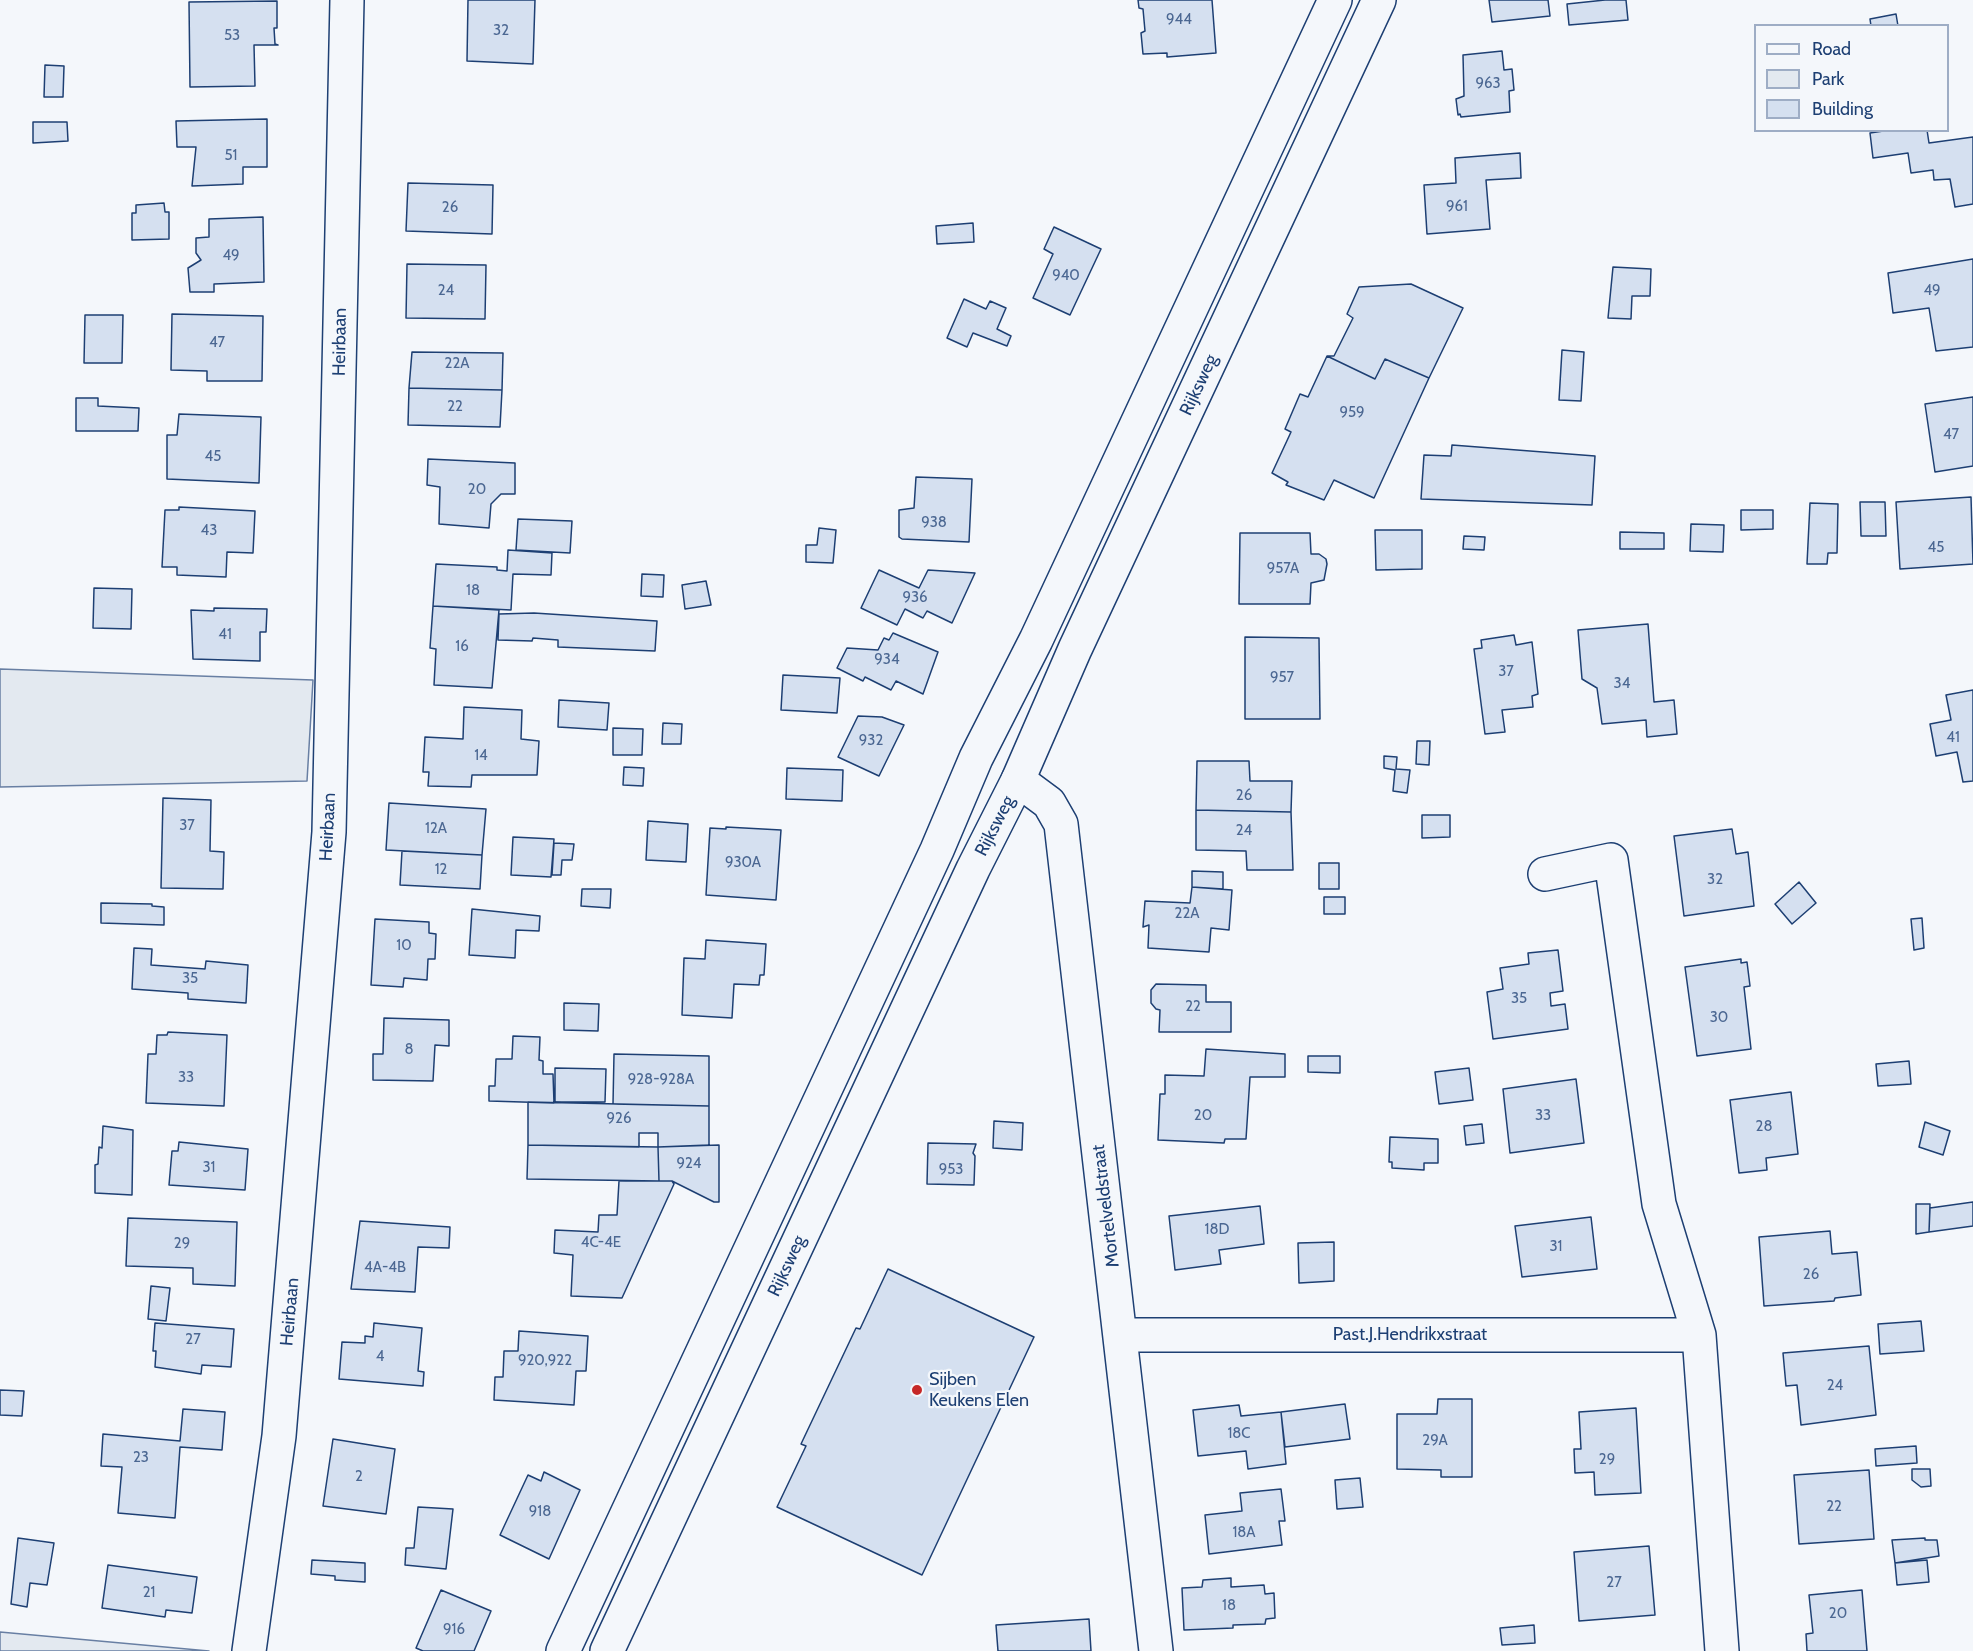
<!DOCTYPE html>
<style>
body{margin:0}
#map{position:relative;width:1973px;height:1651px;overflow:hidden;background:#f4f7fb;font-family:Cabin,sans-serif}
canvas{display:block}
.legend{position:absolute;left:1754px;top:24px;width:195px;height:108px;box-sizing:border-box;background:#f4f7fb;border:2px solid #9eadc5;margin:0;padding:8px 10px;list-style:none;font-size:18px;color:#1d3f73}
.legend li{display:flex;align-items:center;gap:12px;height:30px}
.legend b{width:30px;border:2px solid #9eadc5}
</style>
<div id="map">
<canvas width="1973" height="1651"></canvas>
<ul class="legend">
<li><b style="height:8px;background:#f4f7fb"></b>Road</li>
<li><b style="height:16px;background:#e3e9f0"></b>Park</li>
<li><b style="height:16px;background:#d5e0f0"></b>Building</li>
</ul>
</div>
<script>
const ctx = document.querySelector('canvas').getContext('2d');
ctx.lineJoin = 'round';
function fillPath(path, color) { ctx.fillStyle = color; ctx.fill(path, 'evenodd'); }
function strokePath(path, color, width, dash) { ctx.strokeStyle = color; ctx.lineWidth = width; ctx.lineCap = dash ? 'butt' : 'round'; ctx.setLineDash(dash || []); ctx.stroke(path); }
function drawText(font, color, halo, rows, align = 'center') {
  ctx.font = font + ' Cabin,sans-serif'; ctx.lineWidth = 4.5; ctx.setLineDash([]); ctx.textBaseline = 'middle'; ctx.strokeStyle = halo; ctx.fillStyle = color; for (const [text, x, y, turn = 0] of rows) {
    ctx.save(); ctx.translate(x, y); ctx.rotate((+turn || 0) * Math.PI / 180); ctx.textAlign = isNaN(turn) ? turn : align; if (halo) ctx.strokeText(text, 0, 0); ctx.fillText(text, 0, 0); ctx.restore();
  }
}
const green = new Path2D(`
 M 0,669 L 313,680 L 307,781 L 0,787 Z
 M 0,1632 L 209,1651 L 0,1651 Z`);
fillPath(green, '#e3e9f0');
strokePath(green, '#687fa3', 1.5);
const building = new Path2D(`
 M 468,0 L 535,0 L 533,64 L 467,61 Z
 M 1138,0 L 1212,0 L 1216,53 L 1167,57 L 1167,53 L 1143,54 L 1141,33 L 1145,31 L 1143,9 L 1139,8 Z
 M 1489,0 L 1548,0 L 1550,16 L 1492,22 Z
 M 1605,0 L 1626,0 L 1628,20 L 1569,25 L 1567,4 Z
 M 277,1 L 277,28 L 274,28 L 275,44 L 278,45 L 254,45 L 255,86 L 190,87 L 189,2 Z
 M 1896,14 L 1898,26 L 1871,26 L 1870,19 Z
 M 1502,51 L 1504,70 L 1512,69 L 1514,90 L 1509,91 L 1510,112 L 1461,117 L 1460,114 L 1458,115 L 1456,99 L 1464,96 L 1463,55 Z
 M 45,65 L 64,66 L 63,97 L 44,97 Z
 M 267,119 L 267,167 L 243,167 L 243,184 L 192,186 L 196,147 L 177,147 L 176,121 Z
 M 33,122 L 67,122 L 68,141 L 33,143 Z
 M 1890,130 L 1927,130 L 1929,143 L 1973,137 L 1973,204 L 1955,207 L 1950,179 L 1934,180 L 1933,170 L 1911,173 L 1908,153 L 1873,158 L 1870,133 Z
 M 1520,153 L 1521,178 L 1486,180 L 1490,229 L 1427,234 L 1424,185 L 1456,183 L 1455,158 Z
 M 408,183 L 493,185 L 492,234 L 406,231 Z
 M 164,203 L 165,212 L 169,212 L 169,239 L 132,240 L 132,213 L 136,213 L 136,205 Z
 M 263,217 L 264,282 L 214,284 L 214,292 L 190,292 L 188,268 L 201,260 L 196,253 L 196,238 L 209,237 L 209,219 Z
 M 973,223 L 974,242 L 937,244 L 936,226 Z
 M 1054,227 L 1101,249 L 1070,315 L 1033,298 L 1053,254 L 1044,249 Z
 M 1973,259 L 1973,347 L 1936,351 L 1929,308 L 1893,313 L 1888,273 Z
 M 407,264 L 486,265 L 485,319 L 406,318 Z
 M 1613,267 L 1651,269 L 1650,296 L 1632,296 L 1631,319 L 1608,318 Z
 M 1411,284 L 1463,308 L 1429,378 L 1385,359 L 1375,379 L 1327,356 L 1334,356 L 1353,318 L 1347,314 L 1359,287 Z
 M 964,299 L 986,309 L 990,301 L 1006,308 L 997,329 L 1011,336 L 1007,346 L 973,333 L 967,347 L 947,338 Z
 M 172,314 L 263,316 L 262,381 L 207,381 L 207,371 L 171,370 Z
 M 85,315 L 123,315 L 122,363 L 84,363 Z
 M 1562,350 L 1584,352 L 1581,401 L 1559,400 Z
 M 412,352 L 503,353 L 502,390 L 409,388 Z
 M 1327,356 L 1375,379 L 1385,359 L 1429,378 L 1374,498 L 1334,480 L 1324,500 L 1286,485 L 1288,482 L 1272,473 L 1291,432 L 1285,429 L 1300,394 L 1308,397 Z
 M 409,388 L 502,390 L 500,427 L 408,425 Z
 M 1973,397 L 1973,466 L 1935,472 L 1925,404 Z
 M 76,398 L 98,398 L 98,406 L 139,408 L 138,431 L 76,431 Z
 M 179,414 L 261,417 L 259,483 L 167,479 L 167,435 L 177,435 Z
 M 1452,445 L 1595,456 L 1592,505 L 1421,499 L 1424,455 L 1451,456 Z
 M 428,459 L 515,463 L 515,494 L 501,494 L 491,504 L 489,528 L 439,524 L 440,487 L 427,485 Z
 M 916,477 L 972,479 L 969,542 L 902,539 L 899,537 L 899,510 L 914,508 Z
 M 1971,497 L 1973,564 L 1900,569 L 1896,502 Z
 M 1860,502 L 1885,502 L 1886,536 L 1861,536 Z
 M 1810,503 L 1838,504 L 1837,553 L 1828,553 L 1827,564 L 1807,564 Z
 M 179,507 L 255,511 L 253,553 L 227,552 L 226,577 L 177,575 L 177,567 L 162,567 L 165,510 L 179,510 Z
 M 1741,510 L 1773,510 L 1773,529 L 1741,530 Z
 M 518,519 L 572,521 L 570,553 L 516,550 Z
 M 1691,524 L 1724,525 L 1723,552 L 1690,551 Z
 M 819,528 L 836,530 L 833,563 L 806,562 L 806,545 L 817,545 Z
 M 1375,530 L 1422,530 L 1422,569 L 1376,570 Z
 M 1620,532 L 1664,533 L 1664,549 L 1620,549 Z
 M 1240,533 L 1310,533 L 1311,554 L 1319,554 L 1326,559 L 1327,564 L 1324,580 L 1311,583 L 1310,604 L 1239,604 Z
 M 1464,536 L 1485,537 L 1484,550 L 1463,549 Z
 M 508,550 L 552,553 L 551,575 L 513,574 L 511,610 L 433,606 L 436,564 L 497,567 L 497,570 L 507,571 Z
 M 879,570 L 919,588 L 928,570 L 975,573 L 952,623 L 927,611 L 923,618 L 905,609 L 897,625 L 861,608 Z
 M 642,574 L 664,575 L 663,597 L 641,596 Z
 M 706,581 L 711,605 L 685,609 L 682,585 Z
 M 94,588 L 132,589 L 131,629 L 93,628 Z
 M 433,606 L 499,610 L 492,688 L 434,685 L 436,649 L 430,648 Z
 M 214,608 L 267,609 L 266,632 L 260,632 L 260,661 L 193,659 L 191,610 L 214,611 Z
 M 534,613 L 657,621 L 655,651 L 558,647 L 558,640 L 533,638 L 532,641 L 498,640 L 499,614 Z
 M 1648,624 L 1654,702 L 1674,700 L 1677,734 L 1647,737 L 1646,720 L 1602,724 L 1597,688 L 1582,679 L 1578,630 Z
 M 893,633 L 938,652 L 923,694 L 896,681 L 891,690 L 865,677 L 863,681 L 837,668 L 847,648 L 878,650 L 884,638 L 889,640 Z
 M 1514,635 L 1516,645 L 1532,642 L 1538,694 L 1532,696 L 1533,707 L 1502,710 L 1505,732 L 1485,734 L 1474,649 L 1482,648 L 1481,640 Z
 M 1245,637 L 1319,638 L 1320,719 L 1245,719 Z
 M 783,675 L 840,678 L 837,713 L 781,710 Z
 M 1973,690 L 1973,781 L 1963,782 L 1957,752 L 1936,756 L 1930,724 L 1951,720 L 1946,695 Z
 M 559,700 L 609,703 L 607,730 L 558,727 Z
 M 464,707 L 522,710 L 521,739 L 539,741 L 537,775 L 472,775 L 471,787 L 428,786 L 429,772 L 423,772 L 425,737 L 463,739 Z
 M 858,716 L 882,717 L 904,725 L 879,776 L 838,757 Z
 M 663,723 L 682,724 L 681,744 L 662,744 Z
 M 613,728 L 643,729 L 642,755 L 613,755 Z
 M 1417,741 L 1430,741 L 1429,765 L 1416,764 Z
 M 1384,756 L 1397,757 L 1396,769 L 1410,770 L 1407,793 L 1393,791 L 1395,770 L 1384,768 Z
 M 1197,761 L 1249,761 L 1250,781 L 1292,781 L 1291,812 L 1196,810 Z
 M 624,767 L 644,768 L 643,786 L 623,785 Z
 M 787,768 L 843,770 L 842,801 L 786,799 Z
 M 163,798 L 211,800 L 210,851 L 224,852 L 223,889 L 161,888 Z
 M 389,803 L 486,809 L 482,855 L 386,850 Z
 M 1196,810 L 1291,812 L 1293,870 L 1247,870 L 1246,851 L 1196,850 Z
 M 1422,815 L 1450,815 L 1450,837 L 1422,838 Z
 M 648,821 L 688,824 L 686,862 L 646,860 Z
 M 726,827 L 781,830 L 776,900 L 706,895 L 710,828 L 726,829 Z
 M 1732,829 L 1736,854 L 1748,852 L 1754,906 L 1684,916 L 1674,836 Z
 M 513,837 L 554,839 L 551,877 L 511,875 Z
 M 554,843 L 574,844 L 572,860 L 562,860 L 561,875 L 552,875 Z
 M 402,851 L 482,855 L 480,889 L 400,885 Z
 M 1319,863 L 1339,863 L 1339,889 L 1319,889 Z
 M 1192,871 L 1223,872 L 1223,889 L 1192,887 Z
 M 1799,882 L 1816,903 L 1792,924 L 1775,904 Z
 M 1192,887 L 1232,890 L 1229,930 L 1211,928 L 1209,952 L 1148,948 L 1149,925 L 1143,927 L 1145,901 L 1190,903 Z
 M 582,889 L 611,889 L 610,908 L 581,906 Z
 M 1324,897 L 1345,897 L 1345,914 L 1324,914 Z
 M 101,903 L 152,904 L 152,906 L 164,907 L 164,925 L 101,923 Z
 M 472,909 L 540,916 L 539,931 L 516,930 L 515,958 L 469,955 Z
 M 1922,918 L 1924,948 L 1914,950 L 1911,919 Z
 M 375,919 L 429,922 L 429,933 L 436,934 L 435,959 L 428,959 L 427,980 L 404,978 L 403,987 L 371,985 Z
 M 706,940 L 766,944 L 764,975 L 760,975 L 759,985 L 734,984 L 732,1018 L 682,1015 L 684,958 L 705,959 Z
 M 134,948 L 152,949 L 151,965 L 205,969 L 206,961 L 248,965 L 246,1003 L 188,999 L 188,993 L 132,989 Z
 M 1558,950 L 1563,991 L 1550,993 L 1551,1006 L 1565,1004 L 1568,1029 L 1493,1039 L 1487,992 L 1503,989 L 1500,968 L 1529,964 L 1528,953 Z
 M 1741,959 L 1741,963 L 1747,962 L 1750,986 L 1744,987 L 1751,1049 L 1697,1056 L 1685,967 Z
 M 1156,984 L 1206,985 L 1206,1002 L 1231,1002 L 1231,1032 L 1159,1032 L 1160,1010 L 1156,1009 L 1151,1003 L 1151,990 Z
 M 564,1003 L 599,1004 L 598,1031 L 564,1030 Z
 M 384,1018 L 449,1020 L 449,1046 L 435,1045 L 433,1081 L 373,1080 L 373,1054 L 383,1054 Z
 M 168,1032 L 227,1035 L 224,1106 L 146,1103 L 148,1054 L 156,1054 L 157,1035 L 167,1035 Z
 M 513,1036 L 540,1037 L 539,1060 L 543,1061 L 543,1074 L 553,1074 L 554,1103 L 489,1101 L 489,1086 L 495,1086 L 496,1059 L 512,1059 Z
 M 1206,1049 L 1285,1054 L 1285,1077 L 1250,1077 L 1246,1139 L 1225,1139 L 1224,1143 L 1158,1140 L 1160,1094 L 1165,1094 L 1165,1075 L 1204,1076 Z
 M 614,1054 L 709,1056 L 709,1106 L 613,1104 Z
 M 1308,1056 L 1340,1056 L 1340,1073 L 1308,1072 Z
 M 1909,1061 L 1911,1084 L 1878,1086 L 1876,1064 Z
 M 555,1068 L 606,1069 L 605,1102 L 555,1102 Z
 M 1469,1068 L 1473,1100 L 1439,1104 L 1435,1072 Z
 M 1576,1079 L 1584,1143 L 1510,1153 L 1503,1089 Z
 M 1791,1092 L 1798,1154 L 1766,1158 L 1767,1170 L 1739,1173 L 1730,1100 Z
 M 528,1102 L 709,1106 L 709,1145 L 658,1147 L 658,1133 L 639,1133 L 639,1147 L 528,1145 Z
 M 994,1121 L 1023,1123 L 1022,1150 L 993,1148 Z
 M 1925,1122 L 1950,1131 L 1943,1155 L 1919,1147 Z
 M 1482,1124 L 1484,1143 L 1466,1145 L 1464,1126 Z
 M 103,1126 L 133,1130 L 132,1195 L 95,1193 L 95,1165 L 98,1164 L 99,1147 L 102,1148 Z
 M 1390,1137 L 1438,1139 L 1438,1163 L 1424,1163 L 1424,1170 L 1392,1168 L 1392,1162 L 1389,1162 Z
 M 179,1142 L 248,1149 L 245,1190 L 169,1185 L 172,1151 L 178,1151 Z
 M 928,1143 L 976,1144 L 973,1153 L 975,1156 L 974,1185 L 927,1184 Z
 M 528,1145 L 658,1147 L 659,1181 L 527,1179 Z
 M 719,1145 L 719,1202 L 714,1202 L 672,1181 L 659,1181 L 658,1147 Z
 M 619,1181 L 672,1181 L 674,1184 L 622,1298 L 571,1296 L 573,1255 L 554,1253 L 555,1230 L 598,1232 L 599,1215 L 617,1215 Z
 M 1973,1202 L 1973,1226 L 1929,1232 L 1930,1208 Z
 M 1916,1204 L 1930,1204 L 1929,1232 L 1916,1234 Z
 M 1260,1206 L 1264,1244 L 1219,1250 L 1221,1264 L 1175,1270 L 1169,1216 Z
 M 1591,1217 L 1597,1269 L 1522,1277 L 1515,1226 Z
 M 128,1218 L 237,1222 L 235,1286 L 193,1284 L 193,1268 L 126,1266 Z
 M 360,1221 L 450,1227 L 449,1248 L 418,1247 L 415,1292 L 351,1289 Z
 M 1830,1231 L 1832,1254 L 1857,1252 L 1861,1295 L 1835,1298 L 1834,1301 L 1764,1306 L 1759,1237 Z
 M 1334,1242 L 1334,1281 L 1299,1283 L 1298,1243 Z
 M 888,1269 L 1034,1337 L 922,1575 L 777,1507 L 806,1446 L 801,1444 L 856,1328 L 860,1329 Z
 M 151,1286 L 170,1288 L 166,1321 L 148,1319 Z
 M 1921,1321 L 1924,1351 L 1880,1354 L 1878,1324 Z
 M 155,1323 L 234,1329 L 231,1367 L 202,1365 L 201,1374 L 155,1367 L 156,1351 L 153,1351 Z
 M 374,1323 L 422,1328 L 418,1371 L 424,1372 L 423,1386 L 339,1379 L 342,1342 L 365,1343 L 365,1336 L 373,1337 Z
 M 519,1331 L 588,1336 L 586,1371 L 576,1371 L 574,1405 L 494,1400 L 495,1377 L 503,1377 L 504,1351 L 518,1351 Z
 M 1869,1346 L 1876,1415 L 1801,1425 L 1797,1385 L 1786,1386 L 1783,1353 Z
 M 0,1390 L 24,1391 L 22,1416 L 0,1415 Z
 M 1438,1399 L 1472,1399 L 1472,1477 L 1441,1477 L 1441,1470 L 1397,1469 L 1397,1414 L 1437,1414 Z
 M 1345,1404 L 1350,1439 L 1285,1447 L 1281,1412 Z
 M 1239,1405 L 1241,1416 L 1281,1412 L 1286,1464 L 1248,1469 L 1246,1451 L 1198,1456 L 1193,1410 Z
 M 1636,1408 L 1641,1493 L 1595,1495 L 1594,1472 L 1575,1473 L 1574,1449 L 1581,1449 L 1579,1412 Z
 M 183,1409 L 225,1412 L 222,1450 L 180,1447 L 175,1518 L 118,1513 L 122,1467 L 101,1466 L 103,1434 L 180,1441 Z
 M 333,1439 L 395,1449 L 386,1514 L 323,1506 Z
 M 1916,1446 L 1917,1463 L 1876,1466 L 1875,1449 Z
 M 1912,1469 L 1930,1469 L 1931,1486 L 1921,1487 L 1912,1480 Z
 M 1869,1470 L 1874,1539 L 1799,1544 L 1794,1475 Z
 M 544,1472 L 580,1490 L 549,1559 L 500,1535 L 528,1475 L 541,1481 Z
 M 1360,1478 L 1363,1507 L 1337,1509 L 1335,1480 Z
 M 1281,1489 L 1285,1521 L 1279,1521 L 1282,1545 L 1209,1554 L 1205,1515 L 1242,1511 L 1240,1493 Z
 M 418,1507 L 453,1509 L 446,1569 L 405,1565 L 406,1548 L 414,1548 Z
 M 18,1538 L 54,1543 L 47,1585 L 30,1583 L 27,1607 L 11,1604 Z
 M 1925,1538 L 1925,1540 L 1937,1540 L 1939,1556 L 1895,1563 L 1892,1540 Z
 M 1649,1546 L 1655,1615 L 1579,1621 L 1574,1552 Z
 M 312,1560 L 365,1563 L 365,1582 L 335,1580 L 335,1576 L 311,1574 Z
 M 1927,1560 L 1929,1582 L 1897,1585 L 1895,1563 Z
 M 108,1565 L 197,1577 L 192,1613 L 166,1610 L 165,1617 L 102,1608 Z
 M 1231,1578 L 1231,1587 L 1264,1585 L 1265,1594 L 1274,1593 L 1275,1618 L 1266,1619 L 1265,1624 L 1233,1625 L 1233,1628 L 1184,1630 L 1182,1588 L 1202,1587 L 1203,1580 Z
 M 441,1590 L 491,1611 L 474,1651 L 423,1651 L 416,1648 Z
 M 1862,1590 L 1867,1651 L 1807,1651 L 1806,1634 L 1813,1633 L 1809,1595 Z
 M 1089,1619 L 1091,1651 L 998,1651 L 996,1625 Z
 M 1534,1625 L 1535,1643 L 1502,1645 L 1500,1628 Z`);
fillPath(building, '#d5e0f0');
strokePath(building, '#1d3f73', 1.5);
const street = new Path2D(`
 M 1018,780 L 1049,803 L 1061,824 L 1156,1651
 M 1545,874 L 1611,860 L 1659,1204 L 1699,1335 L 1722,1651
 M 1121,1335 L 1699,1335
 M 249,1651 L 279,1436 L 329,832 L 347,0`);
const primary = new Path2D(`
 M 563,1651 L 937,850 L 976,758 L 1036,640 L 1335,0
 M 607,1651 L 973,869 L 1018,780 L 1075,649 L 1379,0`);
strokePath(street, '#1d3f73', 36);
strokePath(primary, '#1d3f73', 36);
strokePath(street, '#f4f7fb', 33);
strokePath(primary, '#f4f7fb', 33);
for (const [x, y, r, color] of [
 [917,1390,6,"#c62828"]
]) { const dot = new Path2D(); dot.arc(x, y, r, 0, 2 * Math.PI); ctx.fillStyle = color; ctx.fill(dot); strokePath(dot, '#f4f7fb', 2); }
drawText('15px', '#4b6792', null, [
 ["944",1179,20],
 ["32",501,31],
 ["53",232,36],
 ["963",1488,84],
 ["51",231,156],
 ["961",1457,207],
 ["26",450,208],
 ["49",231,256],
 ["940",1066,276],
 ["24",446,291],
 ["49",1932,291],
 ["47",217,343],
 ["22A",457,364],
 ["22",455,407],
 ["959",1352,413],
 ["47",1951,435],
 ["45",213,457],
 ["20",477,490],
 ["938",934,523],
 ["43",209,531],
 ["45",1936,548],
 ["957A",1283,569],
 ["18",473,591],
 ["936",915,598],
 ["41",225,635],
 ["16",462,647],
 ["934",887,660],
 ["37",1506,672],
 ["957",1282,678],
 ["34",1622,684],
 ["41",1953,738],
 ["932",871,741],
 ["14",481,756],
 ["26",1244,796],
 ["37",187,826],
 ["12A",436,829],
 ["24",1244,831],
 ["930A",743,863],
 ["12",441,870],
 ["32",1715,880],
 ["22A",1187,914],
 ["10",404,946],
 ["35",190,979],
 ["35",1519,999],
 ["22",1193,1007],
 ["30",1719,1018],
 ["8",409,1050],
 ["33",186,1078],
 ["928-928A",661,1080],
 ["20",1203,1116],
 ["33",1543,1116],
 ["926",619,1119],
 ["28",1764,1127],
 ["924",689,1164],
 ["31",209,1168],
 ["953",951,1170],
 ["18D",1217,1230],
 ["4C-4E",601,1243],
 ["29",182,1244],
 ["31",1556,1247],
 ["4A-4B",385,1268],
 ["26",1811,1275],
 ["27",193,1340],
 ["4",380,1357],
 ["920,922",545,1361],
 ["24",1835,1386],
 ["18C",1239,1434],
 ["29A",1435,1441],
 ["23",141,1458],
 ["29",1607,1460],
 ["2",359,1477],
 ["22",1834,1507],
 ["918",540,1512],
 ["18A",1244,1533],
 ["27",1614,1583],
 ["21",149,1593],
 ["18",1229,1606],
 ["20",1838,1614],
 ["916",454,1630]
]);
drawText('18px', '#1d3f73', '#f4f7fb', [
 ["Heirbaan",340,342,-89],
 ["Rijksweg",1199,385,-65],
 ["Rijksweg",995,826,-63],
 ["Heirbaan",328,827,-87],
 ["Mortelveldstraat",1106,1206,-97],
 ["Rijksweg",787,1266,-65],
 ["Heirbaan",290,1312,-85],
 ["Past.J.Hendrikxstraat",1410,1335]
]);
drawText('18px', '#1d3f73', '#f4f7fb', [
 ["Sijben",929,1380],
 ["Keukens Elen",929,1401]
], 'left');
</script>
